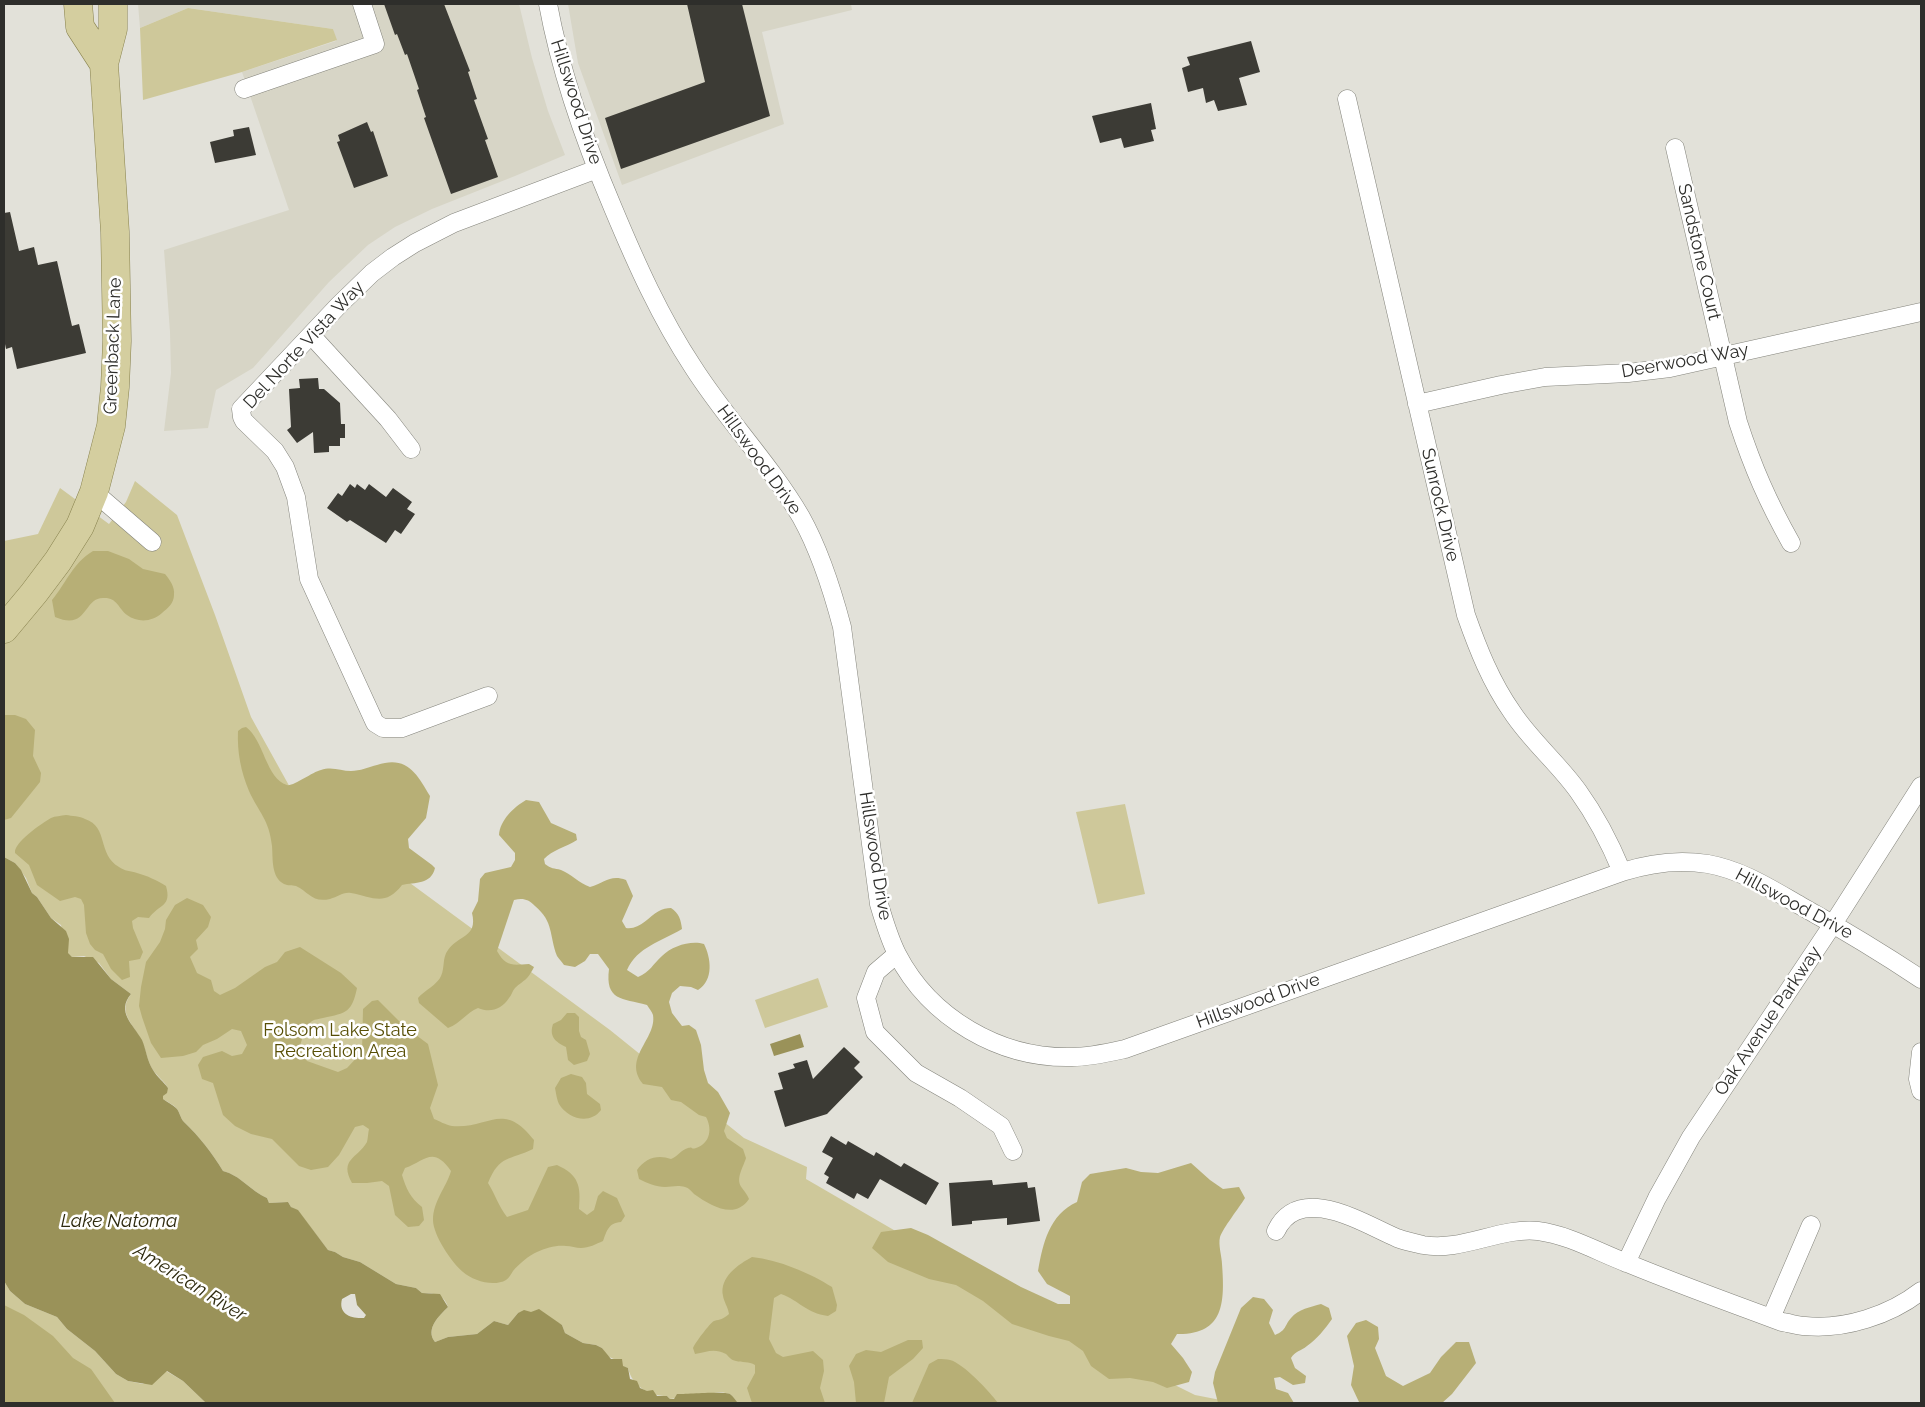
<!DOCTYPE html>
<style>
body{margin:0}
#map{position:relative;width:1925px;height:1407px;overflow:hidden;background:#e2e1d9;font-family:Raleway,sans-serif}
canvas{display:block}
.frame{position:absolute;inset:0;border:5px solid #2e2e2b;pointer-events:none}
</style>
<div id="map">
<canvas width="1925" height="1407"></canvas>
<div class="frame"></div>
</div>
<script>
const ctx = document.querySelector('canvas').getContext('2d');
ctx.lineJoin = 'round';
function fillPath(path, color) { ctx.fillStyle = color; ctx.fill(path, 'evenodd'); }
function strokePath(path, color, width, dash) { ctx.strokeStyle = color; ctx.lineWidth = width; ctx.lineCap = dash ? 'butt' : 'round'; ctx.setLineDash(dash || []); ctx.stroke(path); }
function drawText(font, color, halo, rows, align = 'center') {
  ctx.font = font + ' Raleway,sans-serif'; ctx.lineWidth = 5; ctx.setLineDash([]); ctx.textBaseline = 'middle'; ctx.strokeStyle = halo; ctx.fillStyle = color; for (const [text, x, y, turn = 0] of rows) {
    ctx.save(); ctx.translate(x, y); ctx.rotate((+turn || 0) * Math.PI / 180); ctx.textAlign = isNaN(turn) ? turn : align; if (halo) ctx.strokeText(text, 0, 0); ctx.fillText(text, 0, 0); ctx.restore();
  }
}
fillPath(new Path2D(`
 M 138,4 L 519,4 L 532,58 L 548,111 L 565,155 L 515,176 L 432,209 L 395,227 L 368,245 L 329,282 L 253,368 L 216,390 L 208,428 L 164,431 L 171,373 L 170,332 L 164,250 L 289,210 L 242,72 L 336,41 L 333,29 L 188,8 L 140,28 Z
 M 568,4 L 851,4 L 852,10 L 762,32 L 784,124 L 622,185 L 578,63 Z`), '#d7d5c6');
fillPath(new Path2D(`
 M 188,8 L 333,29 L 337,40 L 242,72 L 143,100 L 140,28 Z
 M 135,481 L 177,515 L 215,615 L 251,717 L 297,800 L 610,1030 L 744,1138 L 807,1167 L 806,1179 L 1078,1337 L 1195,1395 L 1236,1403 L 738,1403 L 730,1394 L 721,1392 L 670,1399 L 667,1396 C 649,1396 632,1386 628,1368 L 623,1367 L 616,1360 L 607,1356 L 602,1348 L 596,1345 L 583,1343 L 565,1333 L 562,1325 C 544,1316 539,1311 518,1313 L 508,1325 L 494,1321 L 477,1334 L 448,1337 L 435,1342 C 425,1329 439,1316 448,1307 C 444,1294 434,1293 422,1293 L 416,1288 L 396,1284 L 360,1262 L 343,1257 L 335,1252 L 328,1250 L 298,1211 L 291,1207 L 288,1202 L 269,1203 L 267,1198 C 251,1191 240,1175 223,1171 C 212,1153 199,1136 184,1122 C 180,1118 180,1112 176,1108 C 173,1104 167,1102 163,1099 L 163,1096 L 168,1088 C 164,1081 157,1076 153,1070 C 147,1061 146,1049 141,1040 C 133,1023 117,1013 131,994 L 111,979 L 99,963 L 84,956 L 72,957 L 67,953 L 61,925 L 51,918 L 37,897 L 32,893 L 26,878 L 15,863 L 4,857 L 4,541 L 38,534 L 60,488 L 109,524 L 126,502 Z
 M 1125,804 L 1145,894 L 1098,904 L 1076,812 Z
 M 818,978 L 828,1007 L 765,1028 L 755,1000 Z
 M 4,1281 L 10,1291 L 25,1304 L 57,1317 L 67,1329 L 95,1351 L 116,1374 L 128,1381 L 143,1384 L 166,1371 L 183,1381 L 206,1403 L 4,1403 Z`), '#cec89a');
fillPath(new Path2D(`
 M 93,551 L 108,551 L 129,559 L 143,569 L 165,574 C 170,580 175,587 174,595 C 174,603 168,608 162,613 C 152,622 138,623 127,615 C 118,608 117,597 103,598 C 83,598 88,631 55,617 L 52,600 C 67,582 72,564 93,551 Z
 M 5,715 L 15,715 L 26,719 L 35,730 L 33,756 L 41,773 L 40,782 L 11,818 L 4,820 L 4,716 Z
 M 246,727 C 264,740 266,779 287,785 C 293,787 312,772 321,770 C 332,766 341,771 351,771 C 360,771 369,767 377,765 C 407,755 417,774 430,796 L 426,818 L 408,839 L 409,848 L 432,865 L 435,868 C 431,885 415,882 402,885 C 385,907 373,897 351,893 C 342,892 338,897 330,899 C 312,903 309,892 296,886 C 292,885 288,886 284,884 C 271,877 273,859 272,846 C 269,819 259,813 249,791 C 241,772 237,752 238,731 L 242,728 Z
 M 526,800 L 539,802 L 551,823 L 576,834 L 577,840 C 566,847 552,850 544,859 L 545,864 C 551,869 554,868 561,870 C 571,874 579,883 590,887 C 605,883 610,874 626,880 L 633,896 L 622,921 L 626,928 C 640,930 648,917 659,911 C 662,909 667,908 671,908 C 679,913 681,920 682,929 C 662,941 637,947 627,970 L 638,977 C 650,972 653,964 662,956 C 672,946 691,940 704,944 C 711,958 714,980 698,990 L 691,987 L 680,986 L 672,993 L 669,1002 L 672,1013 L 682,1026 L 689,1025 L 696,1030 L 701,1045 L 704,1070 L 708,1083 L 718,1092 L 730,1113 L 724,1131 L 727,1138 L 743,1149 L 746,1158 C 743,1168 735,1179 742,1188 C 745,1192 747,1194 749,1199 C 735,1220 711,1206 694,1194 C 691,1191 689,1188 685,1187 C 677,1185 672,1187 665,1187 C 656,1187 647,1183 639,1179 L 637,1170 C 645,1158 658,1154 671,1159 C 677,1157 681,1150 688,1148 C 694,1146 690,1150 696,1148 C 711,1143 712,1128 706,1117 L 699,1115 L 681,1102 L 671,1100 L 662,1087 L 643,1084 C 622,1058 657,1039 653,1015 C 652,1012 649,1008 647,1005 C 622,998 605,1001 609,969 L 598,954 L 590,954 L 585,961 L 575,967 L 564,965 C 562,962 559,959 557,956 C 549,935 554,922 535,906 C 528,899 523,898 514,900 L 497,951 C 506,967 512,965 529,964 L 534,967 C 527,981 525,979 515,988 C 512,991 512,995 509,998 C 501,1010 490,1013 478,1008 C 466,1013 461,1023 448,1028 L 419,1003 L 418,998 C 424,991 438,984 441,976 C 445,967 442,958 448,950 C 458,935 478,938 472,913 L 478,901 L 480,879 L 485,873 L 511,867 L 515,860 L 515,853 L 499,835 C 500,820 514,807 526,800 Z
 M 66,815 C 72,816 80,816 85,819 C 109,827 97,854 119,867 C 124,871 131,871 137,873 C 148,876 156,880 166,886 C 172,907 159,904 149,918 L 138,917 L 132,921 L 133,928 L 143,952 L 140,959 L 129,961 L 130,977 L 122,980 L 111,969 L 103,954 L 95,950 L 90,944 L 86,933 L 84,905 L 81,899 L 75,897 L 60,901 L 37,885 L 29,865 L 15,853 C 14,842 41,824 51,818 C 55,816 61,816 66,815 Z
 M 187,898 L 203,905 L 211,917 L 208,927 L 196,940 L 198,949 L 190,957 L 197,973 L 211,980 L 214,991 L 220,995 L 235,988 L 265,967 L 277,962 L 285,952 L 300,947 L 341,973 L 357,988 C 352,1012 347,1013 323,1018 C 320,1019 315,1019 312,1021 C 304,1027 302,1041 299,1049 L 307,1061 L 338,1072 L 347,1068 L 362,1052 L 363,1009 L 372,1001 L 378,1000 L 404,1026 L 428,1044 L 438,1085 L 430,1108 L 434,1119 C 439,1121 446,1125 452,1126 C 489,1129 503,1100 534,1140 L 533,1149 C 509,1161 500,1154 488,1183 C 495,1194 499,1207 507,1217 L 528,1210 L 548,1167 L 557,1165 C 579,1175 581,1186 579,1209 L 587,1215 L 594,1210 L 598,1196 L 603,1191 L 617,1198 L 625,1216 L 621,1222 C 608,1223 607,1231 603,1241 C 596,1244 589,1248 581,1248 C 576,1248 571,1246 566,1246 C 556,1245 546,1248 537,1252 C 529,1255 518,1265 513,1271 C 511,1274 509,1278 506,1280 C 494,1287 473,1281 463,1272 C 452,1263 433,1235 433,1220 C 433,1201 446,1188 451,1171 C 433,1145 425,1161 405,1168 L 402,1175 C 406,1188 410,1198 422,1207 L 424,1220 L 419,1226 L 408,1227 L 395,1215 L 389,1186 L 382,1181 L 367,1183 L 352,1183 C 339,1159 357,1159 367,1142 C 368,1138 368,1133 369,1129 L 363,1125 L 355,1127 L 339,1155 L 328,1167 L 311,1170 L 299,1166 L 272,1139 L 251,1134 L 235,1126 L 223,1115 L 213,1083 L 202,1079 L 198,1065 L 203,1057 L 222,1051 L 232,1056 L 242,1054 L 247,1045 L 241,1031 L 232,1029 L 217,1039 L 203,1045 L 196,1052 L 183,1056 L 161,1058 L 151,1043 L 142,1017 L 139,1006 L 141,987 L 146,962 L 160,942 L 165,929 L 166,920 L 175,905 Z
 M 567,1013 L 575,1013 L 579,1017 L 579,1031 L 581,1037 L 586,1040 L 590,1054 L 587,1061 L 574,1065 L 568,1060 L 566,1047 C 555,1042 549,1036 553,1024 L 561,1020 Z
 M 571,1074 L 582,1077 L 586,1083 L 587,1094 L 600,1104 L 601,1110 C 590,1125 568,1119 559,1104 C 557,1100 556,1093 555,1088 L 561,1078 Z
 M 1191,1163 L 1210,1180 L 1223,1189 L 1239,1187 L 1245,1198 C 1239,1208 1223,1228 1220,1237 C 1218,1245 1222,1257 1222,1264 C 1225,1303 1224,1335 1177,1334 L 1171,1344 L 1183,1358 L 1192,1372 L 1189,1382 L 1167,1388 L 1153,1382 L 1130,1378 L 1109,1379 L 1091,1366 L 1083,1351 L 1069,1341 L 1049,1336 L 1012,1324 L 983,1301 L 956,1285 L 929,1279 L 888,1262 L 872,1248 L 881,1232 L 911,1228 L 928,1235 L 1021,1287 L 1058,1304 L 1070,1304 L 1070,1296 L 1047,1284 L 1038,1271 C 1043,1243 1049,1215 1077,1202 L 1082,1182 L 1090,1174 L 1126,1168 L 1141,1172 L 1158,1173 Z
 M 752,1257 C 779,1260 810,1273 832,1287 L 837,1305 L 836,1311 L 828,1316 C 806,1313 800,1301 781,1294 L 774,1298 L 769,1339 L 776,1353 L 783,1357 L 813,1351 L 823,1360 L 824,1371 L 820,1388 L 825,1403 L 752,1403 L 747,1388 L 755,1373 L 755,1365 C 749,1361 742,1363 736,1361 C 731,1360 729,1357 726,1354 C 714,1348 707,1352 695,1354 L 693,1348 C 695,1343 710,1323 714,1321 C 721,1319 722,1320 729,1314 C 728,1307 724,1302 723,1296 C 719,1277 739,1264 752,1257 Z
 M 1253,1297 L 1264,1299 L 1273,1310 L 1269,1323 L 1275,1335 C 1287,1330 1284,1326 1291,1318 C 1298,1309 1311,1307 1321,1304 L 1329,1308 L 1332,1319 C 1325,1329 1317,1339 1307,1346 C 1301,1351 1295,1351 1291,1358 L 1295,1368 L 1306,1376 L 1305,1383 L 1293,1385 L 1280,1377 L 1274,1378 L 1276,1389 L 1288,1393 L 1294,1403 L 1218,1403 L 1213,1383 L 1215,1372 L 1241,1308 Z
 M 4,1305 L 24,1315 L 53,1336 L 73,1358 L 91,1369 L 115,1403 L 4,1403 Z
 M 1366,1320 L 1378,1327 L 1379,1339 L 1375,1348 L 1386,1376 L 1403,1386 L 1430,1373 L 1441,1357 L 1456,1342 L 1469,1342 L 1476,1363 L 1452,1394 L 1442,1403 L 1363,1403 L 1359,1402 L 1351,1385 L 1354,1366 L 1347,1336 L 1356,1323 Z
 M 908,1340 L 922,1340 L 923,1348 L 913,1359 L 889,1377 L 884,1403 L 856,1403 L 854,1382 L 849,1366 L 856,1354 L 866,1350 L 881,1352 Z
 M 938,1359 C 942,1359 947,1359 950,1360 C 963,1363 990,1392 998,1403 L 912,1403 L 929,1364 Z`), '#b7af76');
fillPath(new Path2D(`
 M 4,857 L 15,863 L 21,870 L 32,893 L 37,897 L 51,918 L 66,931 L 69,939 L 68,953 L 72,957 L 93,957 L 111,979 L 131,994 C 116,1012 133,1024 142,1040 C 146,1049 147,1061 153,1070 C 157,1077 164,1082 168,1088 L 167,1093 L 163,1096 L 163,1099 C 167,1102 173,1105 176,1108 C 180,1112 180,1118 184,1122 C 199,1136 212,1153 223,1171 C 240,1175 251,1191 267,1198 L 269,1203 L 288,1202 L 291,1207 L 298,1210 L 328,1250 L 335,1252 L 343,1257 L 360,1262 L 396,1284 L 416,1288 L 422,1293 L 440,1294 L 448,1307 C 439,1316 425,1329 435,1342 L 448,1337 L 477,1334 L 494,1321 L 508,1325 L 518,1313 L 524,1310 L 531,1312 L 539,1309 L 562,1325 L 565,1333 L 583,1343 L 596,1345 L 602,1348 L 611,1359 L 622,1359 L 623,1366 L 628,1368 L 630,1379 L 637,1381 L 640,1388 L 647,1391 L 653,1390 L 657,1396 L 667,1396 L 670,1399 L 674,1399 L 677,1394 C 685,1394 726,1391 730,1394 C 733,1396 736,1401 738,1403 L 206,1403 L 183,1381 L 167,1371 L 152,1385 L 128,1381 L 116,1374 L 95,1351 L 67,1329 L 57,1317 L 25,1304 L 10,1291 L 4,1281 ZM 351,1294 L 355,1294 L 357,1305 L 366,1315 L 364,1318 C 351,1319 338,1314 342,1299 Z
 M 800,1034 L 804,1047 L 774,1056 L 770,1044 Z`), '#9a9259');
fillPath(new Path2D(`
 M 384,4 L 444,4 L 470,71 L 468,72 L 477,99 L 474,100 L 488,139 L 485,140 L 498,177 L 451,194 L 424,118 L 426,117 L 417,90 L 419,89 L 407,54 L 405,55 L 397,34 L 395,35 Z
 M 687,4 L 742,4 L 770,116 L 621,169 L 605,118 L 705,82 Z
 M 1251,41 L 1260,72 L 1239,78 L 1247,105 L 1218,111 L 1214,100 L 1206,103 L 1203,88 L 1188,92 L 1182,68 L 1190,65 L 1187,57 Z
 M 1151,103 L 1156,129 L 1151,130 L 1154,141 L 1124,148 L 1121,138 L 1100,143 L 1092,116 Z
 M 367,122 L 371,132 L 373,131 L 388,176 L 354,188 L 337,142 L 340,141 L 338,135 Z
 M 249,127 L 256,155 L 215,163 L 210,142 L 234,136 L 233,130 Z
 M 10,212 L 19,251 L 34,247 L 38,265 L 57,261 L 72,326 L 79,324 L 86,353 L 17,369 L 12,347 L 6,349 L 4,339 L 4,213 Z
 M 318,378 L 319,389 L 324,389 L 340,403 L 341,424 L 345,424 L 345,438 L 340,438 L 340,446 L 329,446 L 329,452 L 314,453 L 313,432 L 297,443 L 287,430 L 291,427 L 289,389 L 300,388 L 299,379 Z
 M 350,484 L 355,488 L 357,484 L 365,490 L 369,484 L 386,497 L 393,488 L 412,502 L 407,509 L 415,514 L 401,534 L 395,530 L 386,543 L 350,520 L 347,522 L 327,508 L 338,493 L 342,496 Z
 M 844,1047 L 860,1062 L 854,1068 L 863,1077 L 827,1114 L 785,1127 L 774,1091 L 783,1089 L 778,1073 L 795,1068 L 793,1064 L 807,1060 L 813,1079 Z
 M 831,1136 L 846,1145 L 848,1141 L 874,1156 L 876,1152 L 901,1167 L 904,1163 L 939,1183 L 926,1205 L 880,1179 L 868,1199 L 857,1193 L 854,1199 L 826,1183 L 829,1177 L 824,1174 L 833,1158 L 822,1152 Z
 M 992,1180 L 993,1185 L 1027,1182 L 1028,1188 L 1035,1187 L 1040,1221 L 1007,1225 L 1007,1218 L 972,1221 L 972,1224 L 952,1226 L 949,1183 Z`), '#3c3b35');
const street = new Path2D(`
 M 548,4 C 561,75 585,142 613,208 C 636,263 660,317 693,367 C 726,419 770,464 801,517 C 820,551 832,589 842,627 L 879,904 C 884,921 889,938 897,954 C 930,1018 1000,1059 1072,1057 C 1090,1057 1107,1053 1125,1049 L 1622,872 C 1650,863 1678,859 1708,864 C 1742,870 1771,889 1801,906 C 1842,929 1882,953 1921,979
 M 244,89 L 375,44 L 362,4
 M 1347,99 L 1466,615 C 1478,649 1491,682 1512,712 C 1531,741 1558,763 1578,791 C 1596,816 1610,843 1622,872
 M 1675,148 L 1738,422 C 1753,468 1768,502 1791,543
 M 311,335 L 388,419 L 411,449
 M 1417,404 L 1501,385 L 1545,377 L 1628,373 L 1670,368 L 1921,312
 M 94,492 L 152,542
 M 488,696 L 402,728 L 383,728 L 375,723 L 309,579 L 296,497 L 285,467 L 275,451 L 244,421 L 242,417 L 241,409 L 339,305 L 372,273 L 393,257 L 415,243 L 454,223 L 597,169
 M 897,954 L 876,972 L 866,998 L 875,1032 L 916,1073 L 960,1098 L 1001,1126 L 1013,1151
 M 1921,1052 L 1918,1079 L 1921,1091
 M 1276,1231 C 1300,1182 1364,1224 1397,1238 C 1405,1241 1414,1243 1423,1245 C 1462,1252 1499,1227 1538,1231 C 1569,1235 1598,1252 1627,1263 C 1678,1284 1730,1303 1782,1322 C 1790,1323 1798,1326 1805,1326 C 1845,1330 1890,1315 1921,1291
 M 1626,1263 L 1657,1198 L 1691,1137 L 1833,924 L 1921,786
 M 1771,1318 L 1811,1225`);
const primary = new Path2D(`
 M 78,4 L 80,27 L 104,64
 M 4,629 L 34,593 L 58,561 L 80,526 L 94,492 L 111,426 L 115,387 L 117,341 L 115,232 L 104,64 L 113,29 L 113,4`);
strokePath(street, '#84847c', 19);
strokePath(primary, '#87814d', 29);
strokePath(street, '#fff', 18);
strokePath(primary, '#d4ce9f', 28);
drawText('18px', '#2e2e2b', '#fff', [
 ["Hillswood Drive",576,102,72],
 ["Sandstone Court",1699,252,77],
 ["Del Norte Vista Way",304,345,-47],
 ["Greenback Lane",113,346,-88],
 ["Deerwood Way",1685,361,-10],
 ["Hillswood Drive",759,460,54],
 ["Sunrock Drive",1440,505,77],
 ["Hillswood Drive",875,856,81],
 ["Hillswood Drive",1794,904,28],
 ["Hillswood Drive",1258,1001,-20],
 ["Oak Avenue Parkway",1768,1021,-56]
]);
drawText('18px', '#574e05', '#fff', [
 ["Folsom Lake State",340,1031],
 ["Recreation Area",340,1052]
]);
drawText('italic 19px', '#2e2a0f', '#fff', [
 ["Lake Natoma",119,1221],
 ["American River",190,1283,32]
]);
</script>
